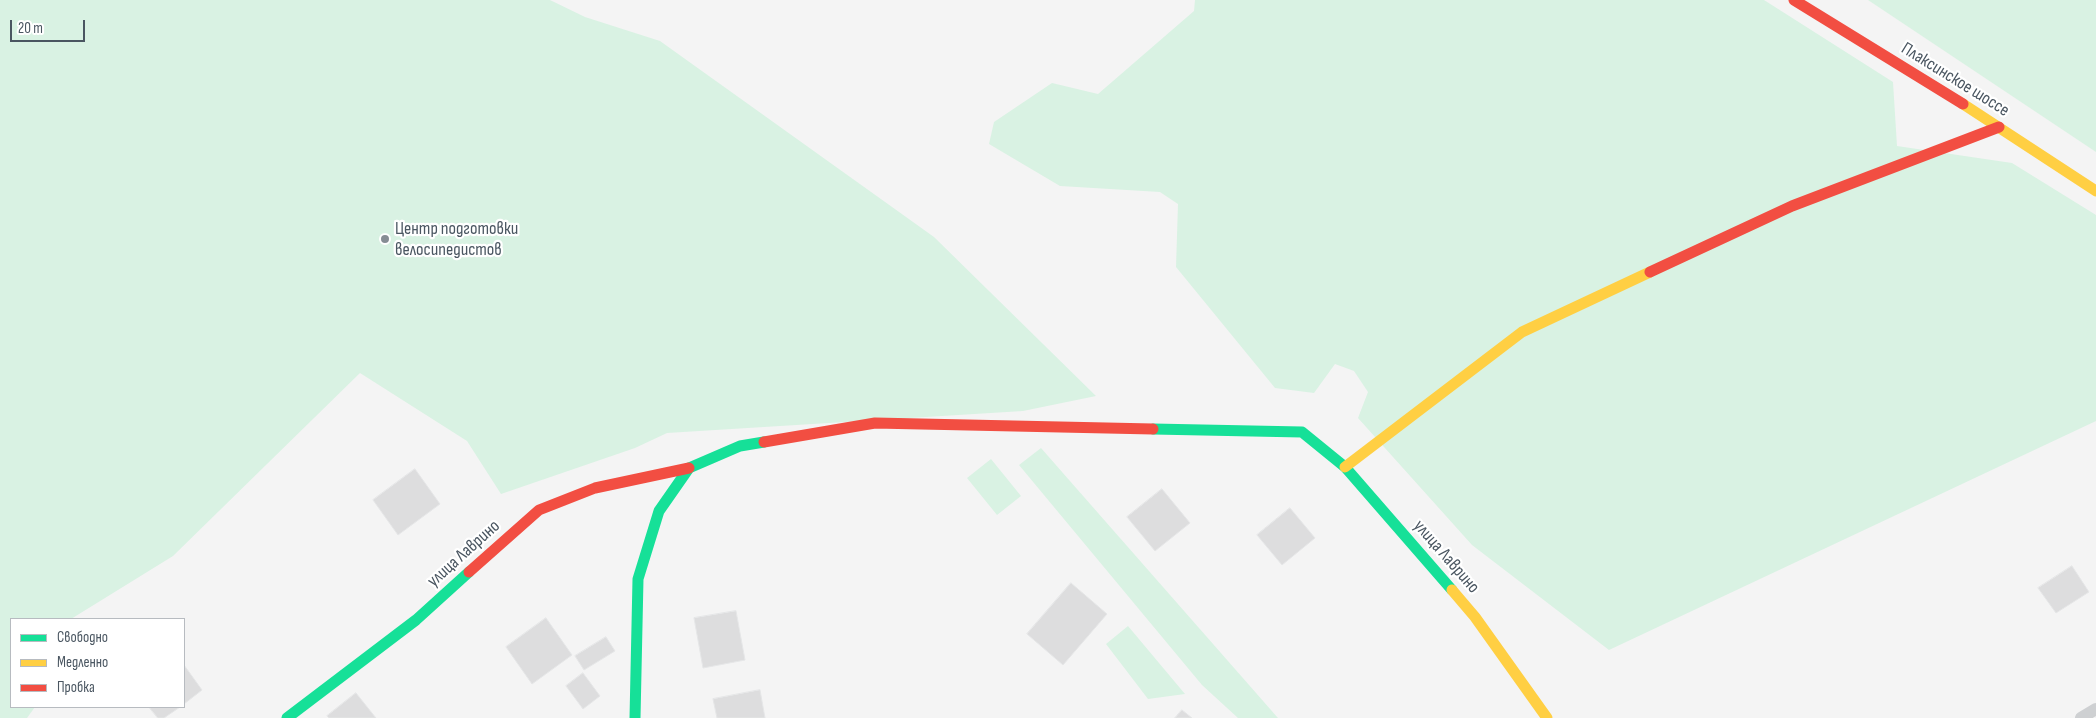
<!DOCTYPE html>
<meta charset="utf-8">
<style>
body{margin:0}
#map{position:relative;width:2096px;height:718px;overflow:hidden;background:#f4f4f4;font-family:"Sofia Sans Condensed",sans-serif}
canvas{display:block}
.legend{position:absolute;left:10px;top:618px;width:175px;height:90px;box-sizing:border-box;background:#fff;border:1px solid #b7bbc0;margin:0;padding:6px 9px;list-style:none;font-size:15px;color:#4a5661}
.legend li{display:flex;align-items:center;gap:10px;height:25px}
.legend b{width:25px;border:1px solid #b7bbc0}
.scale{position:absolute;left:10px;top:20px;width:75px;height:22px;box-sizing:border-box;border:2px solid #4a5661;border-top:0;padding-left:6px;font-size:15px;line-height:18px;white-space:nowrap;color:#4a5661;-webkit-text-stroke:4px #fff;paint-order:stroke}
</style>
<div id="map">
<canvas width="2096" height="718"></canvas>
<ul class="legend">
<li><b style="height:6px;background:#16e098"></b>Свободно</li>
<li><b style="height:6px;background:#ffcf43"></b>Медленно</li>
<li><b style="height:6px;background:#f24e42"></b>Пробка</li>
</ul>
<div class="scale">20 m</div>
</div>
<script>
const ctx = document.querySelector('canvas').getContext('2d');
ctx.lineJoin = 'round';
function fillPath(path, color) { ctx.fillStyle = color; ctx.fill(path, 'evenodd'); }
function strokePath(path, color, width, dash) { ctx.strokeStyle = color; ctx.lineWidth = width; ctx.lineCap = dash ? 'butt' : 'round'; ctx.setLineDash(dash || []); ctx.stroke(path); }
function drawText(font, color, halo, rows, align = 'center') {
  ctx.font = font + ' "Sofia Sans Condensed",sans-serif'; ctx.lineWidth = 4.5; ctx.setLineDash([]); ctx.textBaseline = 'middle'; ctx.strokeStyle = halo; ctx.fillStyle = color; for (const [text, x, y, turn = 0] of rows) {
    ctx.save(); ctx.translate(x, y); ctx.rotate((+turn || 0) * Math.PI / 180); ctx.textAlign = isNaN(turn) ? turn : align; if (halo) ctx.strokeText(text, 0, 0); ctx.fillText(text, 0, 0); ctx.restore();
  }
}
fillPath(new Path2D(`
 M 0,0 L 550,0 L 585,17 L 660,41 L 934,237 L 1096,396 L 1023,411 L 667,433 L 635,448 L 501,494 L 467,441 L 360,373 L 173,556 L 71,619 L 11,619 L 11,707 L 35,707 L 27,718 L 0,718 Z
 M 1195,0 L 1764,0 L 1893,82 L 1897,146 L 2012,163 L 2096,215 L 2096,421 L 1609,650 L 1472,545 L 1358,418 L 1368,392 L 1354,371 L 1335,364 L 1314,393 L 1275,388 L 1176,267 L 1178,204 L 1160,192 L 1060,186 L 989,144 L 994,122 L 1052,83 L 1098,94 L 1194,11 Z
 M 1868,0 L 2096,0 L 2096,152 Z
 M 1041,448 L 1278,718 L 1238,718 L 1202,685 L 1019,465 Z
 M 991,459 L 1021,496 L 997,515 L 967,478 Z
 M 1128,626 L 1185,694 L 1148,699 L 1106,644 Z`), '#d9f2e3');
const building = new Path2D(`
 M 415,469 L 440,504 L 398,535 L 373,500 Z
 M 1162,489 L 1190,523 L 1155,551 L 1127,517 Z
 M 1290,508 L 1315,538 L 1282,565 L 1257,535 Z
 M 2072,566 L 2089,592 L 2056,613 L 2038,588 Z
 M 1071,583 L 1107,614 L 1063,665 L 1027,634 Z
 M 736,611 L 745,660 L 703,668 L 694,618 Z
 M 546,618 L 572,655 L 532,684 L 506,647 Z
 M 606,637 L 615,651 L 584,670 L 575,656 Z
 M 184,665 L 202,690 L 184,704 Z
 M 583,673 L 600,696 L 583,709 L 566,686 Z
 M 760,690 L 765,718 L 717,718 L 713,699 Z
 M 356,693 L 376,718 L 329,718 L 327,716 Z
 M 149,707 L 180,707 L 164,718 L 158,718 Z
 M 1182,710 L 1192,718 L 1175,718 Z`);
fillPath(building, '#ddddde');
strokePath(building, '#e5e6e7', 1);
strokePath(new Path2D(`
 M 2081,718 L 2096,709`), '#ced0d2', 12);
strokePath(new Path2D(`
 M 1153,429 L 1302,432 L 1345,467 L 1452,590
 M 287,718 L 416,620 L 469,572
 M 635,718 L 638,579 L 659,511 L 689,468 L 740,446 L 764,442`), '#16e098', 11);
strokePath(new Path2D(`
 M 1963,104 L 2096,191
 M 1345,467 L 1522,332 L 1650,272
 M 1452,590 L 1475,617 L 1547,718`), '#ffcf43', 11);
strokePath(new Path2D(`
 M 1794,0 L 1963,104
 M 1650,272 L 1792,206 L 1999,127
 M 764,442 L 875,423 L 1153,429
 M 469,572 L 539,510 L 595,488 L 689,468`), '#f24e42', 11);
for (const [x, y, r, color] of [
 [385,239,5,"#868d94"]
]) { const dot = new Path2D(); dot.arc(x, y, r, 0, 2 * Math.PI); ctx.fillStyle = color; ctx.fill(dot); strokePath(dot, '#fff', 2); }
drawText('18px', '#4a5661', '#fff', [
 ["Плаксинское шоссе",1955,80,32],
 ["улица Лаврино",464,554,-42],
 ["улица Лаврино",1446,557,49]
]);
drawText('18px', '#4a5661', '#fff', [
 ["Центр подготовки",395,229],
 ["велосипедистов",395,250]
], 'left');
</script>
